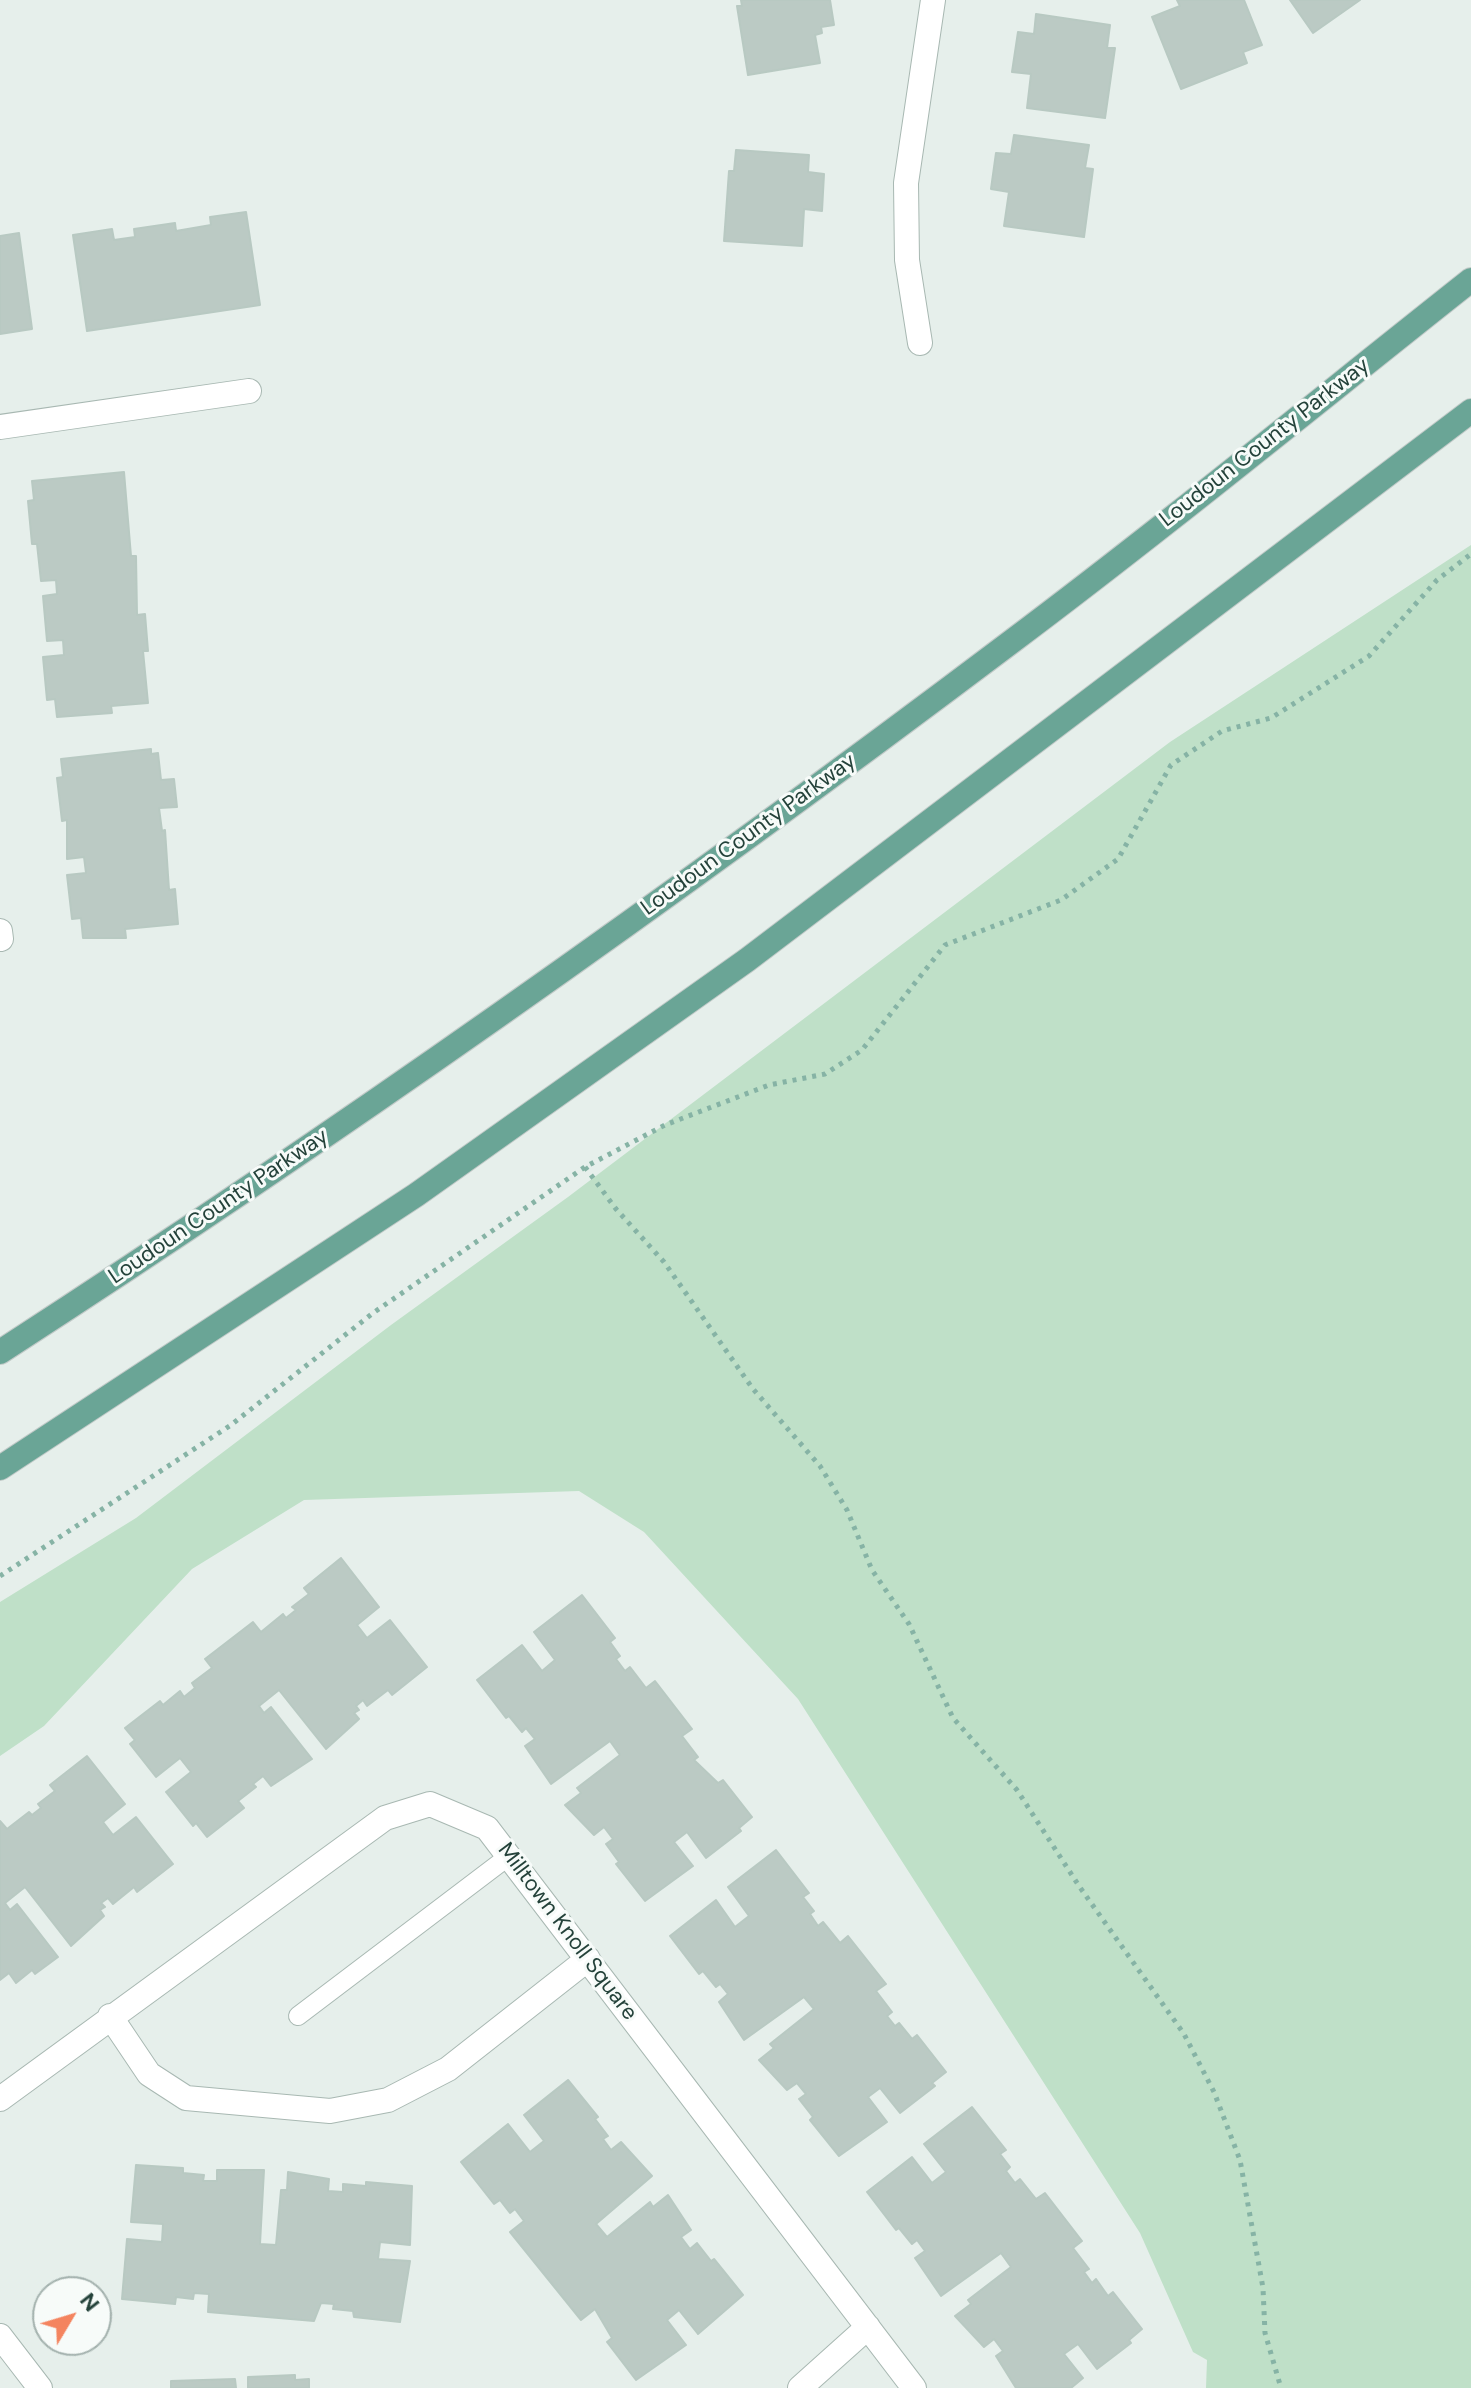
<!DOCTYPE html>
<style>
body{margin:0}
#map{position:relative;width:1471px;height:2388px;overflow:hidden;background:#e6efeb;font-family:"DM Sans",sans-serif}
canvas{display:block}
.north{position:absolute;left:32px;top:2276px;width:80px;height:80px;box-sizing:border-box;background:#f7fbf9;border:2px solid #a3b1ad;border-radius:50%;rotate:52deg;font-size:22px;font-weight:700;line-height:32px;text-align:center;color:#24423a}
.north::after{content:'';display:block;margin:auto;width:28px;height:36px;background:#f4845f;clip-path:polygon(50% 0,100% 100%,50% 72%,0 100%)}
</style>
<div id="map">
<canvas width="1471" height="2388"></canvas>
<div class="north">N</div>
</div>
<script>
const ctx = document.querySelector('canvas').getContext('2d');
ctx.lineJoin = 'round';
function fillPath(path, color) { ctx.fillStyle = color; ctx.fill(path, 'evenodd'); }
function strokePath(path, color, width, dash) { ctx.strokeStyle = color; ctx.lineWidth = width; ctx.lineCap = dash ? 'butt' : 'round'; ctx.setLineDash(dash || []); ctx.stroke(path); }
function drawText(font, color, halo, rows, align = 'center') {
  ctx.font = font + ' "DM Sans",sans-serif'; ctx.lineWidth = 6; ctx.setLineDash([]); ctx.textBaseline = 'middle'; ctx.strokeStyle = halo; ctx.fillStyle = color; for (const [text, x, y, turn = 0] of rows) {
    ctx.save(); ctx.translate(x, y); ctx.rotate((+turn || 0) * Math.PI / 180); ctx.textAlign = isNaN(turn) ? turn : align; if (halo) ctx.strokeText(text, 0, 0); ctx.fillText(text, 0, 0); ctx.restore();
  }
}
fillPath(new Path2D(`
 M 1471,545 L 1471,2388 L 1206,2388 L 1207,2360 L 1193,2352 L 1140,2233 L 798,1699 L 644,1532 L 579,1491 L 304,1500 L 192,1569 L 44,1726 L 0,1756 L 0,1602 L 136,1518 L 391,1325 L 568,1197 L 1170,742 Z`), '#bfe0c8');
const building = new Path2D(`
 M 741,0 L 830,0 L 834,25 L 821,27 L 822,33 L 815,35 L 820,63 L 748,75 L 737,6 L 742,6 Z
 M 1177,0 L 1244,0 L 1262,45 L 1243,52 L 1247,63 L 1181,89 L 1152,17 L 1180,6 Z
 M 1290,0 L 1360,0 L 1313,33 Z
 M 1036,14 L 1110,25 L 1107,48 L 1115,48 L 1105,118 L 1027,108 L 1031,74 L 1012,72 L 1018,32 L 1034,34 Z
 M 1014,135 L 1089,145 L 1085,168 L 1093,169 L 1084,237 L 1004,226 L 1009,192 L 991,189 L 996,153 L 1011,154 Z
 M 736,150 L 809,155 L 808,172 L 824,174 L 822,211 L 804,209 L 802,246 L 724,241 L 729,171 L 734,171 Z
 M 246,212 L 260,305 L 87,331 L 73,235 L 112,229 L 114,240 L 135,237 L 134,229 L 175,223 L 176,231 L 211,225 L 210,217 Z
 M 19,233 L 32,329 L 0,334 L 0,236 Z
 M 124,472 L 131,556 L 136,556 L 137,615 L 145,614 L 148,651 L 143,651 L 148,703 L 111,706 L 112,713 L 57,717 L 55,699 L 47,700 L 43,657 L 64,655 L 63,640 L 47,641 L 43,596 L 57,594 L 56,580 L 41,581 L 37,544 L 32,544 L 28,501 L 34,500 L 32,481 Z
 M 151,749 L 151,754 L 158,753 L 161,780 L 174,779 L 177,807 L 159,808 L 162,831 L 165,830 L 169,890 L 175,889 L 178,924 L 125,929 L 126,938 L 83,938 L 81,918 L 72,919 L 67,875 L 86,873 L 84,857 L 67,859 L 67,820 L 62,821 L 57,778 L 63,777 L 61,759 Z
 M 341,1558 L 379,1607 L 357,1625 L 367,1638 L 390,1620 L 427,1667 L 392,1695 L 388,1690 L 367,1706 L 363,1700 L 356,1706 L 359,1710 L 354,1713 L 359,1719 L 326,1749 L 279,1690 L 259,1706 L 264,1713 L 271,1707 L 312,1759 L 271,1786 L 263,1776 L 253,1784 L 256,1787 L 238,1801 L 244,1808 L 207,1837 L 196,1823 L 193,1826 L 166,1792 L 191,1772 L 180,1758 L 156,1777 L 130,1744 L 135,1740 L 125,1728 L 160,1701 L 163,1705 L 180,1691 L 184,1697 L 195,1688 L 192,1683 L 212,1668 L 205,1659 L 253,1622 L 261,1632 L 283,1614 L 286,1618 L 296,1610 L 292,1607 L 309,1594 L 304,1588 Z
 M 582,1595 L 615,1638 L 610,1642 L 620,1656 L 616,1659 L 625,1671 L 630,1667 L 646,1688 L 655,1681 L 692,1729 L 682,1736 L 698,1757 L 694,1760 L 718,1783 L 723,1780 L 752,1817 L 739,1828 L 741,1831 L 706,1858 L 687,1832 L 674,1842 L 693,1866 L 645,1901 L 616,1864 L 619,1862 L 606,1844 L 613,1839 L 604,1827 L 594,1835 L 565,1805 L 581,1793 L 577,1788 L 620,1755 L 610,1741 L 551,1784 L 525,1746 L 535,1739 L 526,1728 L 522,1732 L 509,1716 L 506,1718 L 477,1680 L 522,1645 L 542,1671 L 555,1660 L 534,1632 Z
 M 87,1756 L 125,1804 L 103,1822 L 113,1835 L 136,1817 L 173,1864 L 137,1892 L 134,1887 L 113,1904 L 108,1898 L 101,1903 L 105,1907 L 100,1910 L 104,1916 L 71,1946 L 25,1887 L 5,1903 L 10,1910 L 17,1904 L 58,1957 L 35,1974 L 32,1970 L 16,1983 L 9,1973 L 0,1980 L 0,1821 L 7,1829 L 29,1812 L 32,1815 L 41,1808 L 38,1804 L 55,1791 L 50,1785 Z
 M 776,1850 L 809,1893 L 803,1897 L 814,1911 L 810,1914 L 818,1926 L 823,1922 L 840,1943 L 848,1936 L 886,1984 L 876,1991 L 892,2012 L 887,2016 L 895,2026 L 899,2023 L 912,2039 L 917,2035 L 946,2072 L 932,2083 L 935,2086 L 900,2113 L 880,2088 L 868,2097 L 887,2122 L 839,2156 L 810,2120 L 813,2117 L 799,2099 L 806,2094 L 797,2083 L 787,2090 L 759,2060 L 774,2048 L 770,2044 L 814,2009 L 804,1997 L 744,2040 L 719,2002 L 728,1994 L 720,1984 L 716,1987 L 703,1971 L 699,1974 L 670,1936 L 716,1900 L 735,1927 L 749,1916 L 728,1887 Z
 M 568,2080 L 598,2117 L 595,2119 L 608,2136 L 603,2139 L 611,2150 L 621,2142 L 652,2176 L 596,2224 L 607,2237 L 650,2202 L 653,2207 L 668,2195 L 691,2230 L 681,2237 L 690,2249 L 697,2243 L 711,2261 L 714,2259 L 743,2295 L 698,2334 L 679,2310 L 667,2320 L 686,2345 L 636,2380 L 607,2342 L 612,2338 L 595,2309 L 581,2320 L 510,2232 L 524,2221 L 515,2209 L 510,2213 L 500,2200 L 494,2204 L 461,2162 L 508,2124 L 530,2152 L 544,2141 L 524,2115 Z
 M 972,2107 L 1006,2150 L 1000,2154 L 1010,2167 L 1006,2171 L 1015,2183 L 1020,2179 L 1036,2199 L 1045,2193 L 1082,2241 L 1073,2248 L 1089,2269 L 1084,2272 L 1092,2283 L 1096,2279 L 1108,2296 L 1113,2292 L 1142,2329 L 1129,2340 L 1131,2343 L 1097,2369 L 1078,2344 L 1064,2354 L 1083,2378 L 1071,2388 L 1016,2388 L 996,2356 L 1003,2351 L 994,2339 L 984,2347 L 955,2316 L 971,2304 L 968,2300 L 1011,2267 L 1001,2253 L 941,2296 L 915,2258 L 925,2251 L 917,2240 L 912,2244 L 899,2228 L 896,2230 L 867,2192 L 912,2157 L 932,2183 L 946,2172 L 924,2144 Z
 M 136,2165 L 183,2168 L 183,2173 L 204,2175 L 203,2181 L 217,2181 L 217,2170 L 264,2170 L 260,2244 L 276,2245 L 281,2190 L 287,2190 L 288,2172 L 329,2179 L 328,2191 L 343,2192 L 343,2184 L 366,2186 L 366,2182 L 412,2186 L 410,2245 L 380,2242 L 378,2259 L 410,2261 L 400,2322 L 354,2317 L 353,2311 L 333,2309 L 334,2304 L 321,2303 L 314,2321 L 208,2312 L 209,2294 L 194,2293 L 193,2299 L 176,2297 L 175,2304 L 122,2299 L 127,2239 L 162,2242 L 163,2224 L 131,2222 Z
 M 295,2375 L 295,2380 L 309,2379 L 309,2388 L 248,2388 L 248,2377 Z
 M 235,2379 L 236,2388 L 171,2388 L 171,2381 Z`);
fillPath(building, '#bbcac4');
strokePath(building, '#b8c9c2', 2);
const lane = new Path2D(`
 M 298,2016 L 509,1856`);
const street = new Path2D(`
 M 920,343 L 907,260 L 906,183 L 933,0
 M 0,427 L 249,391
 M 0,931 L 1,939
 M 110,2016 L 149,2074 L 186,2098 L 330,2111 L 388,2100 L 448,2069 L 588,1959
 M 0,2099 L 385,1818 L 430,1804 L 487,1828 L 914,2388
 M 0,2336 L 40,2388
 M 800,2388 L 868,2327`);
const primary = new Path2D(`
 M 0,1352 C 346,1128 682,890 1011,642 C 1167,525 1318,401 1471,280
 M 0,1468 L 416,1195 L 747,960 L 1471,411`);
strokePath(lane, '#a8b8b2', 20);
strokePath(street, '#a8b8b2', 26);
strokePath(primary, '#c2cac8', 26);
strokePath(new Path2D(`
 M 585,1167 L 616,1209 L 664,1262 L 753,1389 L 820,1466 L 847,1510 L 872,1570 L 909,1624 L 953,1718 L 1017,1790 L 1079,1886 L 1184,2034 L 1214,2092 L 1240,2160 L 1263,2288 L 1265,2333 L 1281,2388
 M 0,1576 L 231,1425 L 373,1313 L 585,1167 L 665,1125 L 769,1085 L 825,1074 L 862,1050 L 945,945 L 1061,900 L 1118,859 L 1171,765 L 1222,731 L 1271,718 L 1369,656 L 1437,580 L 1471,554`), '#86b3a5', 5, [4, 6]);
strokePath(lane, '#fff', 18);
strokePath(street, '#fff', 24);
strokePath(primary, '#6aa596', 24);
drawText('22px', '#24423a', '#f7fbf9', [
 ["Loudoun County Parkway",1265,443,-38],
 ["Loudoun County Parkway",749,835,-36],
 ["Loudoun County Parkway",219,1207,-34],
 ["Milltown Knoll Square",567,1932,53]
]);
</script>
